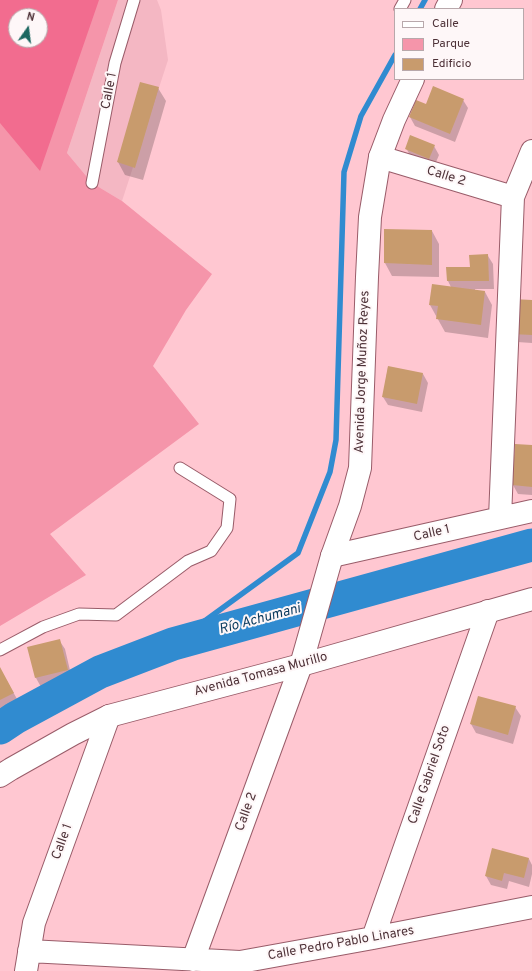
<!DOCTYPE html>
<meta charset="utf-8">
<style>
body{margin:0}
#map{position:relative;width:532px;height:971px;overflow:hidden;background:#ffc7d1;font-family:Overpass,sans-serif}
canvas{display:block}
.legend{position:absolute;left:394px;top:8px;width:130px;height:72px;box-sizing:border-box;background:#fef7f8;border:1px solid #b8a8ab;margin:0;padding:5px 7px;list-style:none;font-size:12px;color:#4e3238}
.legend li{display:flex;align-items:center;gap:8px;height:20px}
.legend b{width:20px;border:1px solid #b8a8ab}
.north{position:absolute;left:8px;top:8px;width:40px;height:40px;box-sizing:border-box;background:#fef7f8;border:1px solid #b8a8ab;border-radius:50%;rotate:14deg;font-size:11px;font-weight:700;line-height:16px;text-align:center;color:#4e3238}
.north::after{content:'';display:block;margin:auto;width:14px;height:18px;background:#1c6760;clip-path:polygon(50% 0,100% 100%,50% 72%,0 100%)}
</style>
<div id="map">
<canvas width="532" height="971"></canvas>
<ul class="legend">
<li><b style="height:5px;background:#fff"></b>Calle</li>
<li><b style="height:11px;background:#f595aa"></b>Parque</li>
<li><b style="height:11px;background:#c89b6d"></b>Edificio</li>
</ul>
<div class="north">N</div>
</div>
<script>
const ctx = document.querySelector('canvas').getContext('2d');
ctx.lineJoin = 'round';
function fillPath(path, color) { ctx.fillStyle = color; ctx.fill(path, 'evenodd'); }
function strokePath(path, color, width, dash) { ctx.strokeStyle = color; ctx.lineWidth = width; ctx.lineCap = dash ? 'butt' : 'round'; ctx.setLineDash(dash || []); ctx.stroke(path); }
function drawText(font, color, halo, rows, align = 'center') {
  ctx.font = font + ' Overpass,sans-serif'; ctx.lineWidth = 4; ctx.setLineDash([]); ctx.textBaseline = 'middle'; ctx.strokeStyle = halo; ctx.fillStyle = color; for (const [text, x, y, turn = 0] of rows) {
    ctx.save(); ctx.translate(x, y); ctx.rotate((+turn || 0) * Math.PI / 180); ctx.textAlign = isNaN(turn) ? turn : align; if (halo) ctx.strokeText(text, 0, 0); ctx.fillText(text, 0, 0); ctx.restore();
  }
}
fillPath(new Path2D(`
 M 118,0 L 157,0 L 161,10 L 168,60 L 122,201 L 92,183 L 67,153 Z`), '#f4b7c3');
fillPath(new Path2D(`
 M 0,0 L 118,0 L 67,153 L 92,183 L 122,201 L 212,274 L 186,310 L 153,366 L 199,424 L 50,534 L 86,575 L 0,626 ZM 16,16 L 40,16 L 40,40 L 16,40 Z`), '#f595aa');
fillPath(new Path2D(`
 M 0,0 L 99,0 L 40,171 L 0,123 ZM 16,16 L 40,16 L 40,40 L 16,40 Z`), '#f26c8f');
fillPath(new Path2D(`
 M 141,83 L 158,88 L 166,101 L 143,180 L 125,175 L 118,162 Z
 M 463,100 L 468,108 L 455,142 L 415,126 L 410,117 L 426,105 Z
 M 434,146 L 439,155 L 434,167 L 411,157 L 406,148 Z
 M 385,230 L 432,231 L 439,244 L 439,277 L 392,276 L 385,263 Z
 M 488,256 L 493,264 L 494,289 L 475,289 L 475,291 L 485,292 L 492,305 L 488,338 L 445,332 L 430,305 L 451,287 L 448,281 L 447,268 L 471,268 Z
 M 532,301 L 532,343 L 517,342 L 512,334 Z
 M 388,367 L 423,374 L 428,383 L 422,412 L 388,405 L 383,397 Z
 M 532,446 L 532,495 L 518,494 L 513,485 Z
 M 59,640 L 65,649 L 72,679 L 41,687 L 36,678 L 29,648 Z
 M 0,669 L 21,706 L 0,717 Z
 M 515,707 L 521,716 L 513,744 L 476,733 L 471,724 Z
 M 529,859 L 532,865 L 532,874 L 529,887 L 509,881 L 507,889 L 491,885 L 486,876 Z`), '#0003');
strokePath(new Path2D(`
 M 420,9 L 425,0
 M 173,644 L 298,553 L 330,472 L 336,440 L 344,172 L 361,116 L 395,55`), '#308bd0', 5.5);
strokePath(new Path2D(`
 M 0,728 L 15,718 L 100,672 L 173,644 L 532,545`), '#308bd0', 33);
fillPath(new Path2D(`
 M 140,82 L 159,87 L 135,168 L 117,162 Z
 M 433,86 L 464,99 L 450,134 L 409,117 L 416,100 L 426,104 Z
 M 410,135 L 435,145 L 429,159 L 405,149 Z
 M 384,229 L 432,230 L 432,265 L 384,263 Z
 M 488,254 L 489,281 L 447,281 L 446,267 L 470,267 L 469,255 Z
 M 432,284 L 485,291 L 481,325 L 436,319 L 438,306 L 429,305 Z
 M 512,299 L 532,300 L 532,335 L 511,334 Z
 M 388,366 L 423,373 L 417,404 L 382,397 Z
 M 515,444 L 532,445 L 532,487 L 512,485 Z
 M 60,639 L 68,670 L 35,678 L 27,647 Z
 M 0,667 L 14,693 L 0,700 Z
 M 478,696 L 516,706 L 508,735 L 470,724 Z
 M 492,848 L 529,858 L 524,878 L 504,873 L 502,881 L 485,876 Z`), '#c89b6d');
const service = new Path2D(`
 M 400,9 L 405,0
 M 92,183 L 115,63 L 134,0
 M 0,650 L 43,627 L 79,614 L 116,615 L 188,561 L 211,551 L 227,528 L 230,499 L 180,468`);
const minor = new Path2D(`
 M 380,157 L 513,197
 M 500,518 L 513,197 L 532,151
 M 332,556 L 532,511
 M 373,938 L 488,611
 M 29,951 L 240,962 L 373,938 L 532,907
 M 193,960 L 301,665
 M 26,971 L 34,923 L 109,716`);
const tertiary = new Path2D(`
 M 446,9 L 451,0
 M 301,665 L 332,556 L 350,506 L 360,468 L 367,277 L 370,217 L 380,157 L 394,120 L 413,79`);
const secondary = new Path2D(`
 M 0,776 L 11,769 L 73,734 L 109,716 L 301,665 L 532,599`);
strokePath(service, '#995c69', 13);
strokePath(minor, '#995c69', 24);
strokePath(tertiary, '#995c69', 24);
strokePath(secondary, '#995c69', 24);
strokePath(service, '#fff', 11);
strokePath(minor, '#fff', 22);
strokePath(tertiary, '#fff', 22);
strokePath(secondary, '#fff', 22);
drawText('13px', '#4e3238', '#fef7f8', [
 ["Calle 1",110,91,-79],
 ["Calle 2",446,177,17],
 ["Avenida Jorge Muñoz Reyes",363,372,-88],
 ["Calle 1",432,534,-13],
 ["Avenida Tomasa Murillo",261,675,-15],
 ["Calle Gabriel Soto",430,775,-71],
 ["Calle 2",247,812,-70],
 ["Calle 1",63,842,-70],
 ["Calle Pedro Pablo Linares",341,944,-10]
]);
drawText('italic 14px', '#0c3c5f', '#fef7f8', [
 ["Río Achumani",260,620,-15]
]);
</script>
